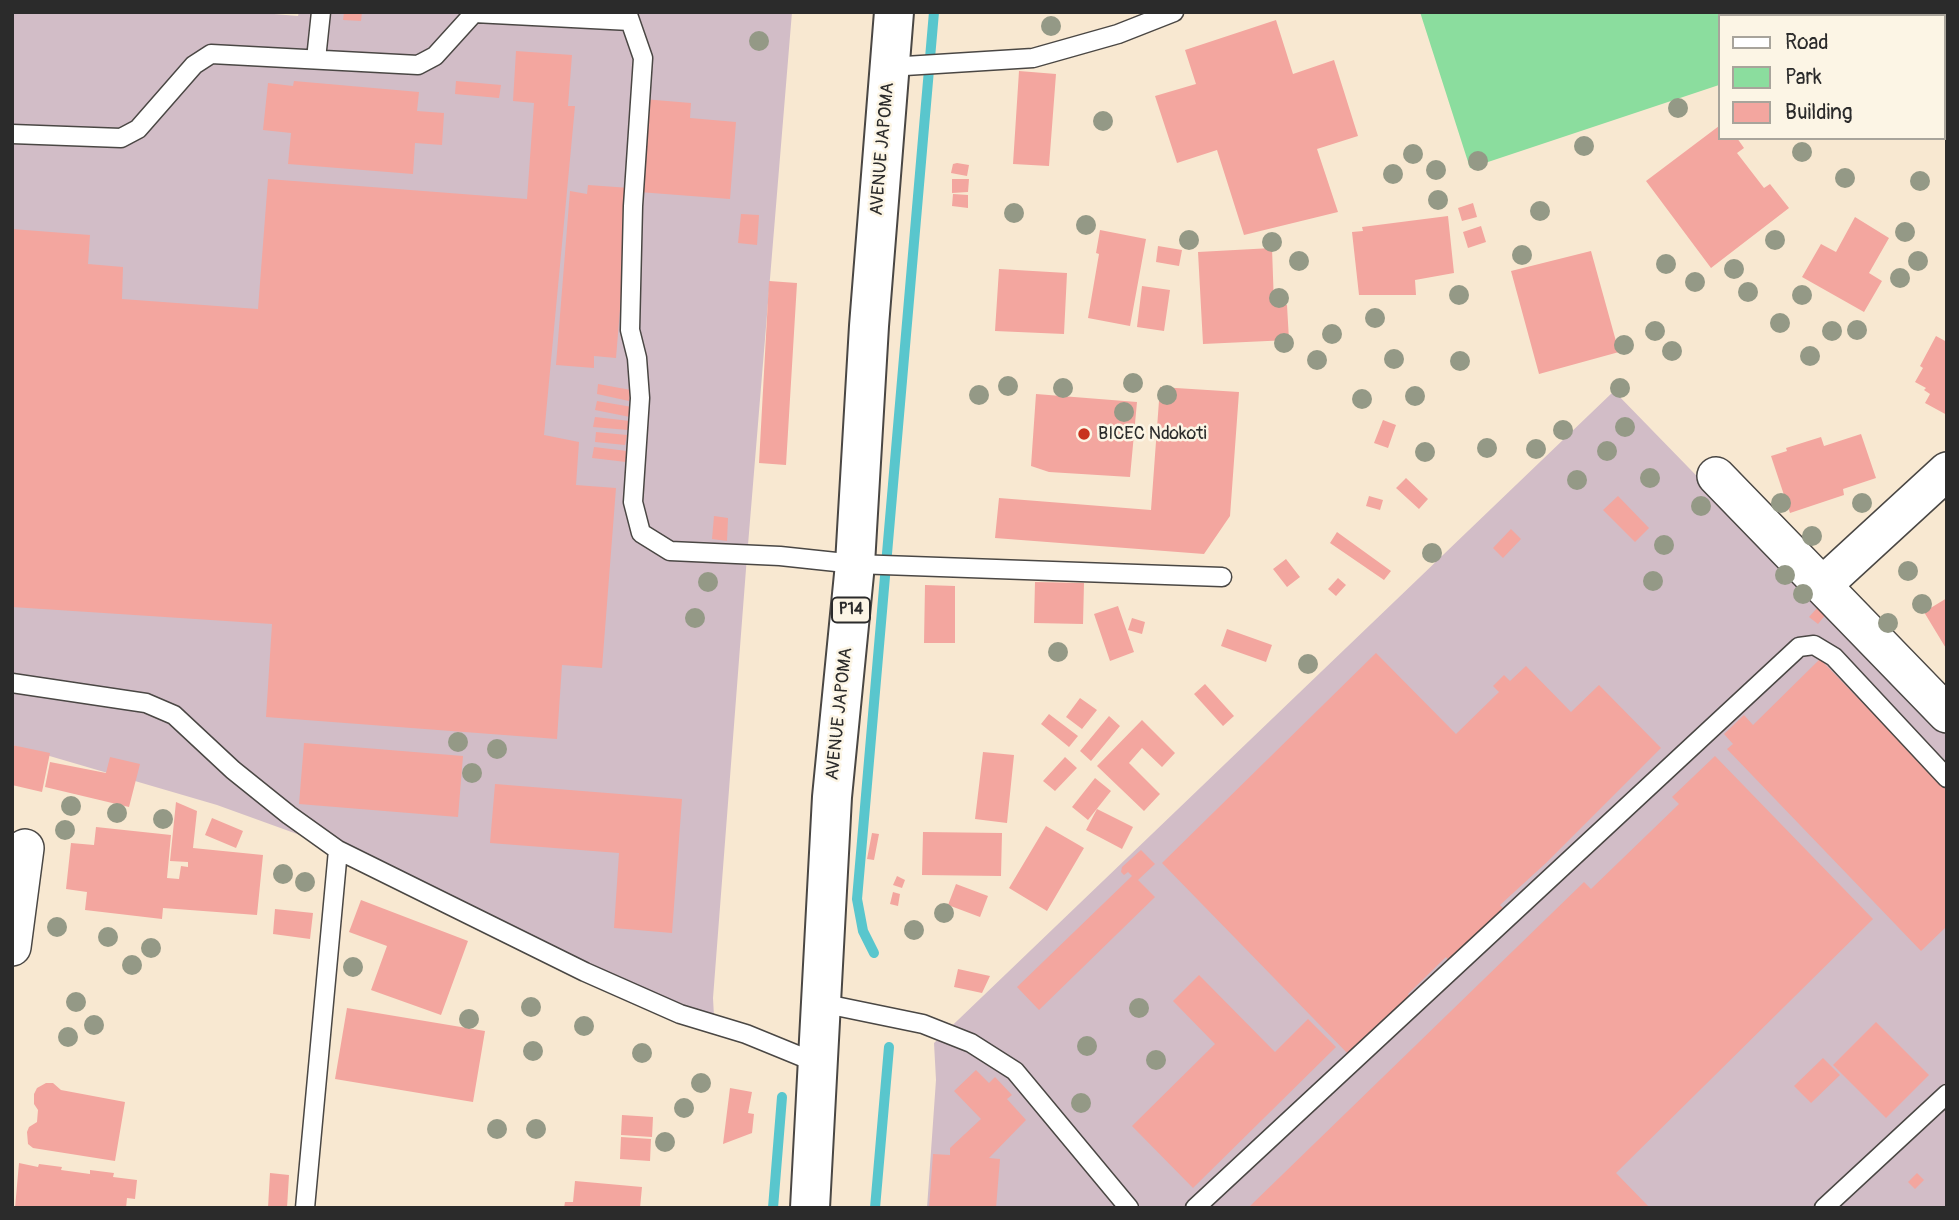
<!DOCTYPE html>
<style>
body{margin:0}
#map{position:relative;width:1959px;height:1220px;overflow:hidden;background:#f8e8d1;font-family:Pangolin,sans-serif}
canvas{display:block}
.frame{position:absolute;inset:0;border:14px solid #2b2b2b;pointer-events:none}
.legend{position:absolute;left:1718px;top:14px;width:228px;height:126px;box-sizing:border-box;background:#fcf5e5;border:2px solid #a8a49b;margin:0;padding:9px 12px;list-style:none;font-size:21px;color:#2b2b2b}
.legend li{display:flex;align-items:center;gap:14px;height:35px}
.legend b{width:35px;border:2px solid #a8a49b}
</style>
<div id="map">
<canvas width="1959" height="1220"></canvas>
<div class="frame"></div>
<ul class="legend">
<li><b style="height:9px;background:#fff"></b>Road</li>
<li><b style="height:19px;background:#8bdd9e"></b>Park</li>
<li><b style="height:19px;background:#f3a69f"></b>Building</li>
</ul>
</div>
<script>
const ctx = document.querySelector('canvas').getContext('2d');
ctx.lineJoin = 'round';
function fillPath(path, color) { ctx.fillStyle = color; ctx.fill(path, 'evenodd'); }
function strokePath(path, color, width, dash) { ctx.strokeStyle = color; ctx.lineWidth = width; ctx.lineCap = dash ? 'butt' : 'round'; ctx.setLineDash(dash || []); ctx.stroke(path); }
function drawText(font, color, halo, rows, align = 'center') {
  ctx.font = font + ' Pangolin,sans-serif'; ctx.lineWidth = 5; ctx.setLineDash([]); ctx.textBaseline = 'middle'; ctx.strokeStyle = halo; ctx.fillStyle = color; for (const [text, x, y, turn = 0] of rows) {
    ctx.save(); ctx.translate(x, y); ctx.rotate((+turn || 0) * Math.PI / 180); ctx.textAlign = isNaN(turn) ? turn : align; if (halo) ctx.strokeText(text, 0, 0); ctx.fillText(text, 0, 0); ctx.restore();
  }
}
fillPath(new Path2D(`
 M 12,12 L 250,12 L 298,16 L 299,12 L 792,12 L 746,569 L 713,998 L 714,1017 L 695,1014 L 391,868 L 217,805 L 12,745 Z
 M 1614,391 L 1947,733 L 1947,1208 L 927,1208 L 936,1080 L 934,1043 Z`), '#d2bdc7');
fillPath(new Path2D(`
 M 1420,12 L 1914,12 L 1915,16 L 1719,16 L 1719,85 L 1470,168 Z`), '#8bdd9e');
strokePath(new Path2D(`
 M 874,953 L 863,931 L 857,899 L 934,12
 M 773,1208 L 782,1097
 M 875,1208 L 889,1047`), '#59c6cd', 10);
fillPath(new Path2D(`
 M 344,12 L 362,12 L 361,21 L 343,20 Z
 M 1276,20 L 1293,74 L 1334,60 L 1358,136 L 1317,149 L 1338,212 L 1244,235 L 1217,150 L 1177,163 L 1155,96 L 1196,84 L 1185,50 Z
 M 516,51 L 572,55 L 568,106 L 575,106 L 544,435 L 579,442 L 576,485 L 616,488 L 602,668 L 562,665 L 557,739 L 266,717 L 272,624 L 12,607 L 12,229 L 90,235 L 88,264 L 123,267 L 122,299 L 258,309 L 268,179 L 527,199 L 534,103 L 513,101 Z
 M 1019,71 L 1056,74 L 1049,166 L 1013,164 Z
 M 294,81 L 419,92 L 417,111 L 444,113 L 442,145 L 415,143 L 413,174 L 288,164 L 291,133 L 263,130 L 268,83 L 293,86 Z
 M 456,81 L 501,85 L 499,98 L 455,94 Z
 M 643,99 L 691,103 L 690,118 L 736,122 L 730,199 L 639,192 Z
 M 1719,126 L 1719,138 L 1737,138 L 1744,148 L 1737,153 L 1764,188 L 1770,184 L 1789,208 L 1711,268 L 1646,181 Z
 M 957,163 L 969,165 L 967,176 L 951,173 L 953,164 Z
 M 952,179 L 969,179 L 968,192 L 952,193 Z
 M 588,185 L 630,188 L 616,358 L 594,356 L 594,368 L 556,365 L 570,191 L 587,194 Z
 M 953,194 L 968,195 L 968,208 L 952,206 Z
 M 1473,203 L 1477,217 L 1462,221 L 1458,208 Z
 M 741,214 L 759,215 L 757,245 L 738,243 Z
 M 1448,216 L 1454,273 L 1415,280 L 1416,295 L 1359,295 L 1352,232 L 1363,231 L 1362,227 Z
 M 1855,217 L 1889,238 L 1869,273 L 1882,281 L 1864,312 L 1802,277 L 1821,244 L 1836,252 Z
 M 1481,226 L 1486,242 L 1468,248 L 1463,232 Z
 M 1100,230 L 1146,239 L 1130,326 L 1088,318 L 1099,254 L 1096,253 Z
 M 1158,246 L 1182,250 L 1179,266 L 1156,262 Z
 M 1272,248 L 1274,305 L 1287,305 L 1289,340 L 1203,344 L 1198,252 Z
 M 1591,251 L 1619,352 L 1539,374 L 1511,271 Z
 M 999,269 L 1067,273 L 1064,334 L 995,331 Z
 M 769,281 L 797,283 L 786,465 L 759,463 Z
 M 1142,286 L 1170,290 L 1164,331 L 1137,327 Z
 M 1936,336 L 1947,342 L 1947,415 L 1925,403 L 1930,394 L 1924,390 L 1926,388 L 1915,382 L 1923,368 L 1920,366 Z
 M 598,384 L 631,390 L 629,401 L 597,394 Z
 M 1160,387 L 1239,392 L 1230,516 L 1204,554 L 995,538 L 999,498 L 1151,510 Z
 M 1036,394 L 1137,402 L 1130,477 L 1049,472 L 1031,466 Z
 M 597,401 L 632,407 L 630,417 L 595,410 Z
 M 595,417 L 630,421 L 628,430 L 593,427 Z
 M 1383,420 L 1396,425 L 1388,448 L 1374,443 Z
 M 596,432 L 627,435 L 625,445 L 595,442 Z
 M 1861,434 L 1876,478 L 1843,489 L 1844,495 L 1790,513 L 1771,456 L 1787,451 L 1786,448 L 1821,437 L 1824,446 Z
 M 594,447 L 627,451 L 626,462 L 592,458 Z
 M 1406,478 L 1428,499 L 1419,509 L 1396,488 Z
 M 1369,496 L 1383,500 L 1380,510 L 1366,506 Z
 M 1618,496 L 1649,528 L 1635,542 L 1603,510 Z
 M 714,516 L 728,518 L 727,541 L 712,539 Z
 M 1511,529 L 1521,539 L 1503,558 L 1493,548 Z
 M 1337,532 L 1391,571 L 1384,580 L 1330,543 Z
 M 1286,559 L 1300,577 L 1287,587 L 1273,569 Z
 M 1338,578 L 1346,585 L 1336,596 L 1328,589 Z
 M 1035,582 L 1084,583 L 1083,624 L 1034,623 Z
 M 925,585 L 955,586 L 955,643 L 924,643 Z
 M 1947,598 L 1947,650 L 1924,612 Z
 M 1118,606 L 1134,652 L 1110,661 L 1094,614 Z
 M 1818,607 L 1826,614 L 1818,624 L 1809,617 Z
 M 1132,618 L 1145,622 L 1142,634 L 1128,630 Z
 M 1227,629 L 1272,645 L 1266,662 L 1221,646 Z
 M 1376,653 L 1456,734 L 1499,692 L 1493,686 L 1504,675 L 1510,681 L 1526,666 L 1571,712 L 1599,685 L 1661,748 L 1546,863 L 1500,905 L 1503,908 L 1449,961 L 1446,957 L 1408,994 L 1411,998 L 1351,1057 L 1162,863 Z
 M 1820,659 L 1947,790 L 1947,926 L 1921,951 L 1727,749 L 1733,744 L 1724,734 L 1744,715 L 1753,725 Z
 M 1205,684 L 1234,716 L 1223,726 L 1194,694 Z
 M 1080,698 L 1097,710 L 1082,729 L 1066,717 Z
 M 1049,714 L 1078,736 L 1069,747 L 1041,724 Z
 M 1109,716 L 1120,726 L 1091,761 L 1080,751 Z
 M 1142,720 L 1175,753 L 1162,767 L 1142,748 L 1129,763 L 1160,794 L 1144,811 L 1097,766 Z
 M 304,743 L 463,756 L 458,817 L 299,804 Z
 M 12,745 L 50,753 L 42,792 L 12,785 Z
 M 983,752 L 1014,755 L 1007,823 L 975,819 Z
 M 1715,756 L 1873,919 L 1616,1173 L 1650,1208 L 1248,1208 L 1584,882 L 1591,889 L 1679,804 L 1672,797 Z
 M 110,757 L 140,764 L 129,807 L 45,787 L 50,762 L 106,773 Z
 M 1065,757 L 1077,768 L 1055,791 L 1043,781 Z
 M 1095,778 L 1111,791 L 1088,820 L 1072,807 Z
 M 495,784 L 682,799 L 672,933 L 614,928 L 619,853 L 490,843 Z
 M 176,802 L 197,811 L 193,848 L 263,855 L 257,915 L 163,908 L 162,919 L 85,910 L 87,892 L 66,889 L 71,843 L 94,845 L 96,827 L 171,835 L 167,878 L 179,879 L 181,866 L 188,867 L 188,862 L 170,861 Z
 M 1097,809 L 1133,827 L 1122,849 L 1086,830 Z
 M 212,818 L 243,831 L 236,848 L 205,835 Z
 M 1046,826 L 1084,848 L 1047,911 L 1009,888 Z
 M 923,832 L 1002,833 L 1001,876 L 922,875 Z
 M 872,833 L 879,834 L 874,860 L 867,859 Z
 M 1141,850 L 1155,864 L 1138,880 L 1155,897 L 1039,1010 L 1017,987 L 1132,876 L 1128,872 L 1124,875 L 1121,872 L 1122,867 Z
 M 897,876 L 905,880 L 902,888 L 893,885 Z
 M 956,884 L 988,896 L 980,917 L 948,905 Z
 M 893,892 L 900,894 L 898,906 L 890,904 Z
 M 361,900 L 468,941 L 441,1015 L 371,990 L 387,946 L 349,932 Z
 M 275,909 L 313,913 L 310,939 L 273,934 Z
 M 958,969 L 990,976 L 982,993 L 954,987 Z
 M 1199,975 L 1275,1052 L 1308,1019 L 1336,1047 L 1193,1188 L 1132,1126 L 1215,1044 L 1173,1001 Z
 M 347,1008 L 485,1031 L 473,1102 L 335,1079 Z
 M 1876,1022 L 1929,1075 L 1886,1118 L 1833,1065 Z
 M 1823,1058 L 1840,1075 L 1811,1103 L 1794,1086 Z
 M 976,1070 L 989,1083 L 995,1077 L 1012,1095 L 1007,1099 L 1026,1120 L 989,1158 L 1000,1159 L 996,1208 L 929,1208 L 933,1154 L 950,1155 L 950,1148 L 981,1119 L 954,1091 Z
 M 46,1083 L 53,1083 L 61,1090 L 125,1102 L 115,1161 L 33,1148 L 28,1144 L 27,1132 L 29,1127 L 37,1122 L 38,1110 L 34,1104 L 34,1094 L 37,1088 Z
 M 730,1088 L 752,1092 L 748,1113 L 754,1114 L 752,1133 L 723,1144 Z
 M 622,1115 L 653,1117 L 652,1137 L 621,1135 Z
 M 621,1137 L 651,1139 L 650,1161 L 620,1159 Z
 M 19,1163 L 38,1167 L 39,1164 L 62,1167 L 61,1170 L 90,1174 L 90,1170 L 114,1173 L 113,1177 L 137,1180 L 135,1199 L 127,1198 L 126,1208 L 15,1208 Z
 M 270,1173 L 289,1175 L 287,1208 L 268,1208 Z
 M 1917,1173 L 1924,1180 L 1915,1189 L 1908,1182 Z
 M 575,1181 L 642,1187 L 640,1208 L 564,1208 L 565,1202 L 573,1202 Z`), '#f3a69f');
const service = new Path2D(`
 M 627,12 L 643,58 L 633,206 L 630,330 L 637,358 L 640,398 L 633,502 L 641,533 L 670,551 L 780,556 L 855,564 L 1222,577
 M 316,59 L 321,12
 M 889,67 L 1033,58 L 1118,34 L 1174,12
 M 12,134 L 121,138 L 138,129 L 194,65 L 211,54 L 418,65 L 435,56 L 474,13 L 630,21
 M 12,683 L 146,703 L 174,715 L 233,770 L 289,815 L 338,850 L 585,972 L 680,1014 L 746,1034 L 817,1063
 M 821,1003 L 923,1024 L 971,1043 L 1015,1071 L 1129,1208
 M 305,1208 L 338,850
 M 1195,1208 L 1799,647 L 1814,645 L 1834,657 L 1947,778
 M 1824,1208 L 1947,1094`);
const minor = new Path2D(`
 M 1716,476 L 1947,714
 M 1823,585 L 1947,471
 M 12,947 L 25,848`);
const primary = new Path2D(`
 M 810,1208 L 832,797 L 855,564 L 869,326 L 894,12`);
strokePath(service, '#4a4744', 21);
strokePath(minor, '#4a4744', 40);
strokePath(primary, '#4a4744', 42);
strokePath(service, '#fff', 18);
strokePath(minor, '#fff', 37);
strokePath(primary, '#fff', 38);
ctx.fillStyle = '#949986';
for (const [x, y] of [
 [1051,26],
 [759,41],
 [1678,108],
 [1103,121],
 [1584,146],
 [1802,152],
 [1413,154],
 [1478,161],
 [1436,170],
 [1393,174],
 [1845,178],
 [1920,181],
 [1438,200],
 [1540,211],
 [1014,213],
 [1086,225],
 [1905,232],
 [1189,240],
 [1775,240],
 [1272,242],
 [1522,255],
 [1299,261],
 [1918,261],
 [1666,264],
 [1734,269],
 [1900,278],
 [1695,282],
 [1748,292],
 [1459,295],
 [1802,295],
 [1279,298],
 [1375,318],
 [1780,323],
 [1857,330],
 [1655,331],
 [1832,331],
 [1332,334],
 [1284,343],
 [1624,345],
 [1672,351],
 [1810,356],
 [1394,359],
 [1317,360],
 [1460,361],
 [1133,383],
 [1008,386],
 [1063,388],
 [1620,388],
 [979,395],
 [1167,395],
 [1415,396],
 [1362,399],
 [1124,412],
 [1625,427],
 [1563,430],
 [1487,448],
 [1536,449],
 [1607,451],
 [1425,452],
 [1650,478],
 [1577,480],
 [1781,503],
 [1862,503],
 [1701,506],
 [1812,536],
 [1664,545],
 [1432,553],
 [1908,571],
 [1785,575],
 [1653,581],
 [708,582],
 [1803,594],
 [1922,604],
 [695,618],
 [1888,623],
 [1058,652],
 [1308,664],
 [458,742],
 [497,749],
 [472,773],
 [71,806],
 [117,813],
 [163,819],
 [65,830],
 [283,874],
 [305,882],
 [944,913],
 [57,927],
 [914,930],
 [108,937],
 [151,948],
 [132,965],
 [353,967],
 [76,1002],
 [531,1007],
 [1139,1008],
 [469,1019],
 [94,1025],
 [584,1026],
 [68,1037],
 [1087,1046],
 [533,1051],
 [642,1053],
 [1156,1060],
 [701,1083],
 [1081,1103],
 [684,1108],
 [497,1129],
 [536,1129],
 [665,1142]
]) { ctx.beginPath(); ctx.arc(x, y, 10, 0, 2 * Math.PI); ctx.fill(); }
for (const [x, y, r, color] of [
 [1084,434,7,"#c8321e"]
]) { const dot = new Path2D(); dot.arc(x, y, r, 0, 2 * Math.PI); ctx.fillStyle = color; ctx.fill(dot); strokePath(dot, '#fcf5e5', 2.5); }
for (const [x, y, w] of [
 [851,610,38]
]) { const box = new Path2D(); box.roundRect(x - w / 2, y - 12.5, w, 25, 5); ctx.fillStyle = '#fcf5e5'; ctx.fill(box); strokePath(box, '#2b2b2b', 2); }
drawText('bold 16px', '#2b2b2b', null, [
 ["P14",851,610]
]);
drawText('18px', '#2b2b2b', '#fcf5e5', [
 ["AVENUE JAPOMA",883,149,-85],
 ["AVENUE JAPOMA",840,714,-84]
]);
drawText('18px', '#2b2b2b', '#fcf5e5', [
 ["BICEC Ndokoti",1098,434]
], 'left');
</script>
